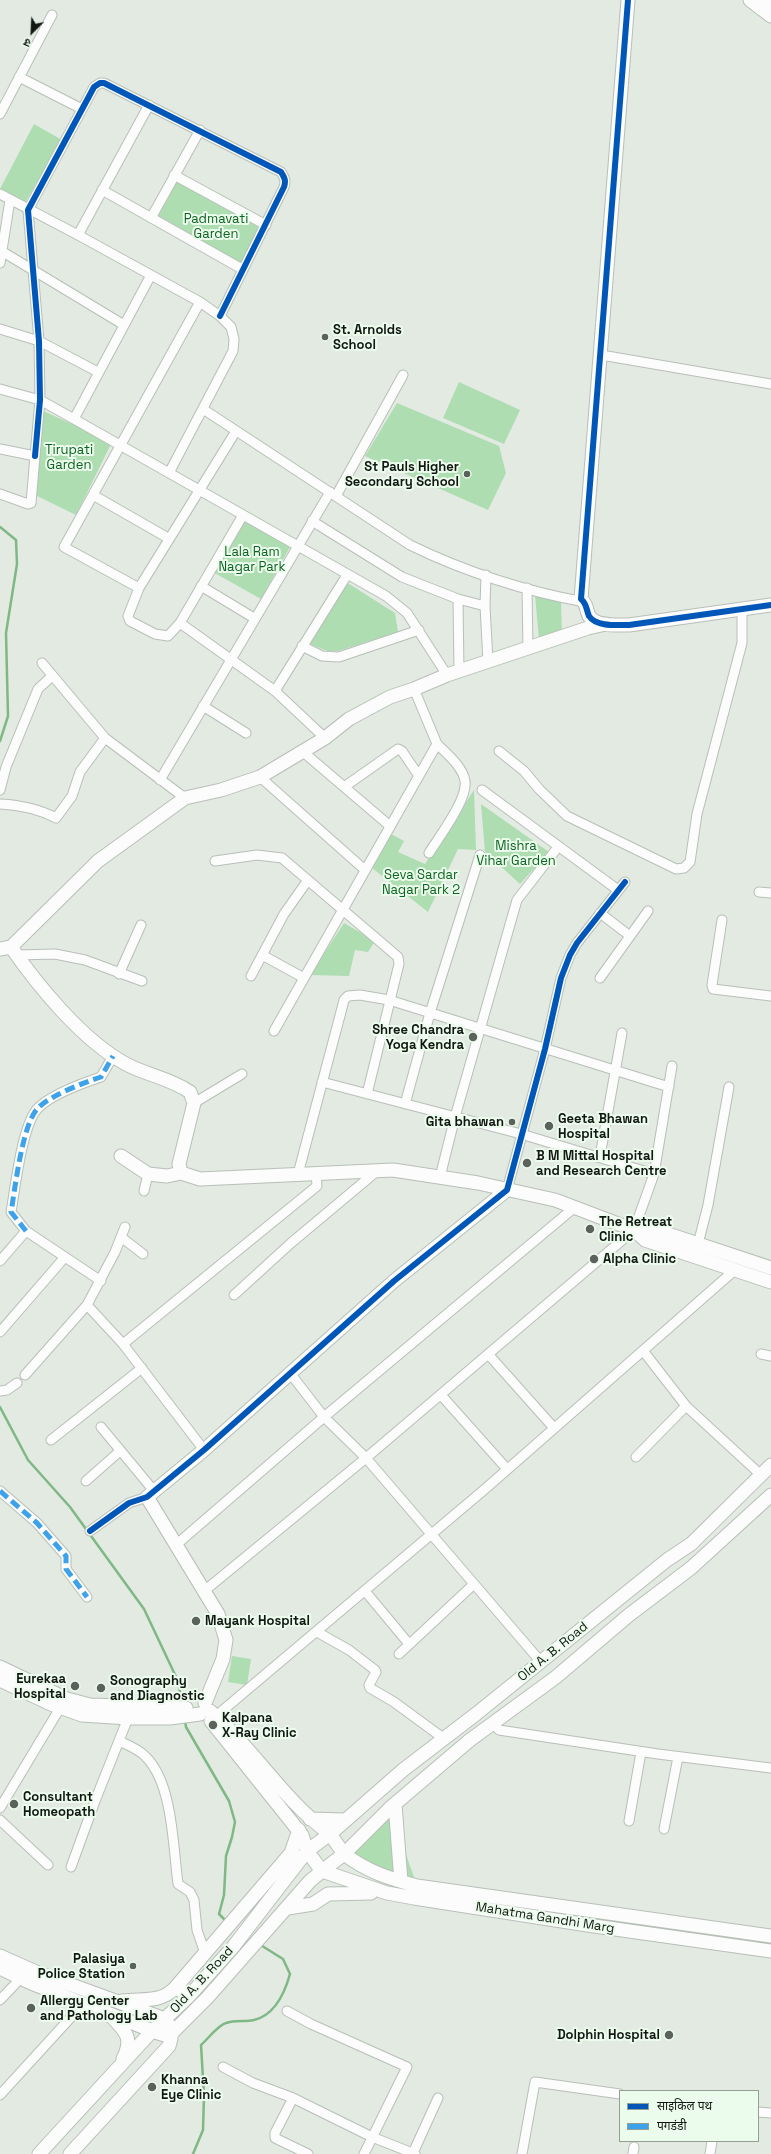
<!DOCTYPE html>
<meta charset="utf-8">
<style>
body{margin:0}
#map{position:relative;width:771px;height:2154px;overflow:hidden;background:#e2eae2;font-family:"Space Grotesk","Noto Sans Devanagari",sans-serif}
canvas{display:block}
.legend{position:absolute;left:619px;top:2090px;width:140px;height:52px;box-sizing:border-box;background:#ecfcec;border:1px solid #95a095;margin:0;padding:5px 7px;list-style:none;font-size:12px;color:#121712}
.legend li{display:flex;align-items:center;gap:8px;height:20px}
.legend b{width:20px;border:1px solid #95a095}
.north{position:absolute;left:12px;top:12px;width:40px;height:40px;-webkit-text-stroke:3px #ecfcec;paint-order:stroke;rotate:204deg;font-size:11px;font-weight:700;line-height:16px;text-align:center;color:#121712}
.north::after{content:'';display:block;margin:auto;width:14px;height:18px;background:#121712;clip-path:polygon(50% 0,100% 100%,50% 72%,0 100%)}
</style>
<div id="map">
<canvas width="771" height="2154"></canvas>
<ul class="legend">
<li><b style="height:5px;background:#0057b8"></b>साइकिल पथ</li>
<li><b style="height:5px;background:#3da2ea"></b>पगडंडी</li>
</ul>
<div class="north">उ</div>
</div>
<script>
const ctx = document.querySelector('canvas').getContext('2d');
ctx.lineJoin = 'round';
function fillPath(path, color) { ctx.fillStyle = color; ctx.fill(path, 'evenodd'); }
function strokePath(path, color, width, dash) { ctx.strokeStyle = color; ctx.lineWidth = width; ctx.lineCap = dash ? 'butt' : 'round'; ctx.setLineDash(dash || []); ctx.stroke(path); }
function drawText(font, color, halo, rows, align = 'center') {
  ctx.font = font + ' "Space Grotesk",sans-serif'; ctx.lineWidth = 4; ctx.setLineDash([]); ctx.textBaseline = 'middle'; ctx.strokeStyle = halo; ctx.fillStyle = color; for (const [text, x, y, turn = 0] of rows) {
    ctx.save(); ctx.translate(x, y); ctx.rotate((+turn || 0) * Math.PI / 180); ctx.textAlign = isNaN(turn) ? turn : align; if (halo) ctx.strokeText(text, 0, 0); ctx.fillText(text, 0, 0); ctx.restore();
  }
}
fillPath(new Path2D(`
 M 34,124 L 62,140 L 23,206 L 0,189 Z
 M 177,182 L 260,228 L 240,264 L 157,218 Z
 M 459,382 L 520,410 L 504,444 L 443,418 Z
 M 397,403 L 499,446 L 506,473 L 488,510 L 365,456 Z
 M 41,410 L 112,442 L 76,515 L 33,494 Z
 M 243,520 L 290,547 L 261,599 L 213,572 Z
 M 346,582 L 395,613 L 398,632 L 338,651 L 327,651 L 310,644 Z
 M 535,595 L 561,599 L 562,636 L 539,639 Z
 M 474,790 L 476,850 L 458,849 L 428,912 L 372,868 L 391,834 L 404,841 L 398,852 L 425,864 Z
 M 481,804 L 549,852 L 520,884 L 485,852 Z
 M 344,923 L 375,941 L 368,952 L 355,950 L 349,976 L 310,975 Z
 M 232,1656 L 251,1659 L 247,1685 L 228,1682 Z
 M 390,1808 L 417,1886 L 344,1854 Z`), '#aeddb2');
strokePath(new Path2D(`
 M 0,527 L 16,540 L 17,564 L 6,633 L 8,716 L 0,741
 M 0,1407 L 28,1460 L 70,1507 L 144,1609 L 178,1681 L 182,1704
 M 185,1721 L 186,1727 L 229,1801 L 235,1822 L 232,1837 L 226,1856 L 224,1895 L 219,1914 L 227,1922
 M 193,2154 L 203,2130 L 204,2096 L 201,2045 C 208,2039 218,2025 226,2023 C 235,2020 245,2022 254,2020 C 275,2015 285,1992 290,1974 L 283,1959 L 259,1944`), '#7fb885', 2.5);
const street = new Path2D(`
 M 19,77 L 82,109
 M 0,114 L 52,15
 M 174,175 L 266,225
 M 102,190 L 242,269
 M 0,194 L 78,235 L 200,302 L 220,316 L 231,327 L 234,339 L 233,351 L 169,473
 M 151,218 L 200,130
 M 78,235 L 149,105
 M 3,252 L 124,325
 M 0,263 L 10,200
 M 0,329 L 39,341 L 98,372
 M 607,356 L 771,384
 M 0,389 L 40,400 L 74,419 L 386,596 L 407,613 L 447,675
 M 203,409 L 410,545 C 463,571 527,592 585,602
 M 74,419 L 151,275
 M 236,431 L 139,588 L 128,616 L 130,621 L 155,634 L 168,636 L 180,623 L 243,515
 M 0,449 L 35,456 L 31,503 L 28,504 L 0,494
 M 35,456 L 40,400 L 39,341 L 28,210 L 94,87 L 100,83 L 104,83 L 281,172 C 285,178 286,181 284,187 L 220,316
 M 93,495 L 168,538
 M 336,496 L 403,375
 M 312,521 L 402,577 L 458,599 L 459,671
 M 486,575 L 485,606 L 488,662
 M 201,586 L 254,618
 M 139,588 L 64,547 L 200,302
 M 527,588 L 528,649
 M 458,599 L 485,606
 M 180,623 L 275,691 L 325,738
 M 302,646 L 322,656 L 339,657 L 419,630
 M 42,663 L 105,738 L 185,798
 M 275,691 L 347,575
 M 203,706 L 246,733
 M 302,751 L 390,826
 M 499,751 L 524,771 L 539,789 L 567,816 L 676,869 L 684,868 L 690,862 L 697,814 L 742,643 L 742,609
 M 260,777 L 365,870
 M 160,780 L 330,492
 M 344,787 L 398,749 L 402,751 L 419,776
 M 0,790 L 6,767 L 38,689 L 52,676
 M 482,790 L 618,890
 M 0,804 C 19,805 39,809 56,818 L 72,796 L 80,772 L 105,738
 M 429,853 C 439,837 468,799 465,781 C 463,767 447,754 437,744
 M 215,861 L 257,855 L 282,858 L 398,957 L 399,964 L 367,1094
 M 759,892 L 771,893
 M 600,913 L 630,936
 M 722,920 L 712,985 L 713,989 L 771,996
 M 16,955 L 55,954 L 85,960 L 142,981
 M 262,955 L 304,978
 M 119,974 L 141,925
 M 251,976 L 284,914 L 308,880
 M 600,978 L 648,911
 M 274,1031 L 437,744 L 414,689
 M 322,1082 L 521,1134 L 654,1174
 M 194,1103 L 242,1074
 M 405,1104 L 430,1013 L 480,855
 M 600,1156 L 622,1033
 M 298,1174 L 342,1008 L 344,1000 L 348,996 L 360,995 L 389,1000 L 669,1087
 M 440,1177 L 455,1117 L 517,900 L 558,847
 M 507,1190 L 545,1049 L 561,978 L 570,955 L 577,943 L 625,882
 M 144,1191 L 148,1174
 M 26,1231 L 11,1212 C 15,1190 22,1124 38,1108 C 51,1095 83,1083 101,1077 L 113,1056
 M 121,1237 L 143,1254
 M 698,1244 L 708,1205 L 729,1087
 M 0,1261 L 26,1231 L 101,1281
 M 234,1295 L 291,1243 L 377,1171
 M 87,1305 L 123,1344 L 204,1450
 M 0,1332 L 65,1257
 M 123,1344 L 317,1186 L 316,1173
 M 644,1352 L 686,1406 L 761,1475
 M 488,1354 L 554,1428
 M 761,1354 L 771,1356
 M 290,1373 L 324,1417 L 366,1458 L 541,1662
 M 25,1375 L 87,1305 L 115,1252 L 125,1227
 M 0,1391 L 7,1390 L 17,1383
 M 441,1395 L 507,1469
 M 101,1427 L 154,1491
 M 51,1440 L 142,1368
 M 636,1457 L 686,1406
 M 86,1481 L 120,1451
 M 0,1491 L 37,1523 L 66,1556 L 66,1569 L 87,1597
 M 90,1531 L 129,1503 L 147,1497
 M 177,1544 L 324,1417 L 575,1207
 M 365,1591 L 409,1644
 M 203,1592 L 366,1458 L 634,1230 L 654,1174 L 672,1066
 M 317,1632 L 349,1650 L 375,1670 L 376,1672 L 369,1685 L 370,1688 L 394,1702 L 443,1738
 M 399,1654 L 474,1584
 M 216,1716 L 485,1489 L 736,1269
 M 493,1723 L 499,1730 L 658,1754 L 771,1768
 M 119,1741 C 128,1745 139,1749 146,1757 C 173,1784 173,1847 178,1884 L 190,1892 L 194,1900 L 197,1930 L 205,1953
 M 0,1808 L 60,1708
 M 0,1820 L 48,1865
 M 629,1821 L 641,1752
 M 664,1829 L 678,1757
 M 71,1867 L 95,1801 L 128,1718
 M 0,2000 L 21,1978
 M 287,2011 L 311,2024 L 407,2067 L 364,2154
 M 223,2067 L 253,2083 L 293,2098 L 372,2137 L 415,2154
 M 0,2095 L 84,2003
 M 293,2098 L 275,2133 L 275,2138 L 308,2154
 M 758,2112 L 771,2113
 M 413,2153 L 438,2098
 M 522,2154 L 535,2082 L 620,2094
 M 633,2154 L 634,2147
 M 710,2154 L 712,2141`);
const secondary = new Path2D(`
 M 628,0 L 581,599 C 587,604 586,609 589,616 C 596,627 617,625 629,625 L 771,605
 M 750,0 L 771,16
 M 767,0 L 771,3
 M 11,947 C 38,986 83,1041 126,1064 C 146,1075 170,1078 190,1092 L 194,1103 L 179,1164 L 181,1173
 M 0,949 L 11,947 L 98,861 L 185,798 L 221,790 L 260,777 L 325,738 L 349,719 L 390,697 L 414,689 L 447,675 L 588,628 L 606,624
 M 121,1156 L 148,1174 L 167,1176 L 181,1173 L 200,1179 L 393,1170 L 478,1183 L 555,1200 L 634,1230 L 645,1240 L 771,1282
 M 634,1230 L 653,1229 L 771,1268
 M 771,1495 L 691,1568 L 629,1615 L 556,1677 L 470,1740 L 390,1808 L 344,1854 C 368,1872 388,1878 417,1886 L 771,1936
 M 0,1667 L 67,1699 L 90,1705 L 186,1708
 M 0,1680 L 51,1704 L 82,1715 L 128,1718 L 170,1718 L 200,1714
 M 205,1703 L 223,1659 L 226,1640 L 218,1614 L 147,1497 L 204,1450 L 394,1281 L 507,1190
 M 210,1711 C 253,1748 283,1800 330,1834 L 403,1770 L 476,1714 L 667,1560 L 691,1544 L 771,1465
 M 395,1804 L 401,1881
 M 310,1819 L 345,1820
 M 288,1908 L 313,1904 L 328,1894 L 371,1893
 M 0,1956 L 36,1972 L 165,2019 C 172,2028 173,2035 169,2046 L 70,2154
 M 0,1968 L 31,1983 L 158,2033 L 165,2035 L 172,2033
 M 175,1988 L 291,1853 L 299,1830
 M 122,2001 C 142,1998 159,2004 175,1988 L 182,1991
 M 110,2015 C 125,2031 134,2037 123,2059
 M 172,2033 L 207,1998 L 310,1881 L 322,1871 L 387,1893 L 414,1898 L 594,1926 L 771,1951
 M 39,2154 L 152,2031 L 190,1995 L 233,1947 L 307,1851 L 330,1834 L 344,1854 L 322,1871 L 307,1851 L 302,1835 L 211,1721`);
strokePath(street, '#b8bfb8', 11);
strokePath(secondary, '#b8bfb8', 15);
strokePath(street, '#fbfcfb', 9);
strokePath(secondary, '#fbfcfb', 13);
strokePath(new Path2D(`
 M 26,1231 L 11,1212 C 15,1190 22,1124 38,1108 C 51,1095 83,1083 101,1077 L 113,1056
 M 0,1491 L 37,1523 L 66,1556 L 66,1569 L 87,1597`), '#3da2ea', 5, [10, 5]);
strokePath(new Path2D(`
 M 628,0 L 581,599 C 587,604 586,609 589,616 C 596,627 617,625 629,625 L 771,605
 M 35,456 L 40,400 L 39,341 L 28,210 L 94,87 L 100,83 L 104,83 L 281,172 C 285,178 286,181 284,187 L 220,316
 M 90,1531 L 129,1503 L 147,1497 L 204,1450 L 394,1281 L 507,1190 L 545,1049 L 561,978 L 570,955 L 577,943 L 625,882`), '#0057b8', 6);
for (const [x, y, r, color] of [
 [325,337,4,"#5b615b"],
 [467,474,4,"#5b615b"],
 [473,1037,5,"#5b615b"],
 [512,1122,4,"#5b615b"],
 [549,1126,5,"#5b615b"],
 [527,1163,5,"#5b615b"],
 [590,1229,5,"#5b615b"],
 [594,1259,5,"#5b615b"],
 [196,1621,5,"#5b615b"],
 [75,1686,5,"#5b615b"],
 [101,1688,5,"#5b615b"],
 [213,1725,5,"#5b615b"],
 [14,1804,5,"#5b615b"],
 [133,1966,4,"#5b615b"],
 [31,2008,5,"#5b615b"],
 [669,2035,5,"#5b615b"],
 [152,2087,5,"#5b615b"]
]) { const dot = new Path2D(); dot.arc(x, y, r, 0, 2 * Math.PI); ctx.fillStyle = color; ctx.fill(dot); strokePath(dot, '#ecfcec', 1.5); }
drawText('13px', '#0c6321', '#ecfcec', [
 ["Padmavati",216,219],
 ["Garden",216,234],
 ["Tirupati",69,450],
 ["Garden",69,465],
 ["Lala Ram",252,552],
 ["Nagar Park",252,567],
 ["Mishra",516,846],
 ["Vihar Garden",516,861],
 ["Seva Sardar",421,875],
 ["Nagar Park 2",421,890]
]);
drawText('bold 13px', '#121712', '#ecfcec', [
 ["St. Arnolds",333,330],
 ["School",333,345],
 ["St Pauls Higher",459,467,"right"],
 ["Secondary School",459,482,"right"],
 ["Shree Chandra",464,1030,"right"],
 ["Yoga Kendra",464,1045,"right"],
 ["Geeta Bhawan",558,1119],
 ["Hospital",558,1134],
 ["Gita bhawan",504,1122,"right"],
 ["B M Mittal Hospital",536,1156],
 ["and Research Centre",536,1171],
 ["The Retreat",599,1222],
 ["Clinic",599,1237],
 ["Alpha Clinic",603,1259],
 ["Mayank Hospital",205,1621],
 ["Eurekaa",66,1679,"right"],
 ["Hospital",66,1694,"right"],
 ["Sonography",110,1681],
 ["and Diagnostic",110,1696],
 ["Kalpana",222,1718],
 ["X-Ray Clinic",222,1733],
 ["Consultant",23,1797],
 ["Homeopath",23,1812],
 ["Palasiya",125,1959,"right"],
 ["Police Station",125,1974,"right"],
 ["Allergy Center",40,2001],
 ["and Pathology Lab",40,2016],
 ["Dolphin Hospital",660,2035,"right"],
 ["Khanna",161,2080],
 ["Eye Clinic",161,2095]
], 'left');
drawText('13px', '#121712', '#ecfcec', [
 ["Old A. B. Road",553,1652,-39],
 ["Mahatma Gandhi Marg",545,1918,9],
 ["Old A. B. Road",202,1980,-47]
]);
</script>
